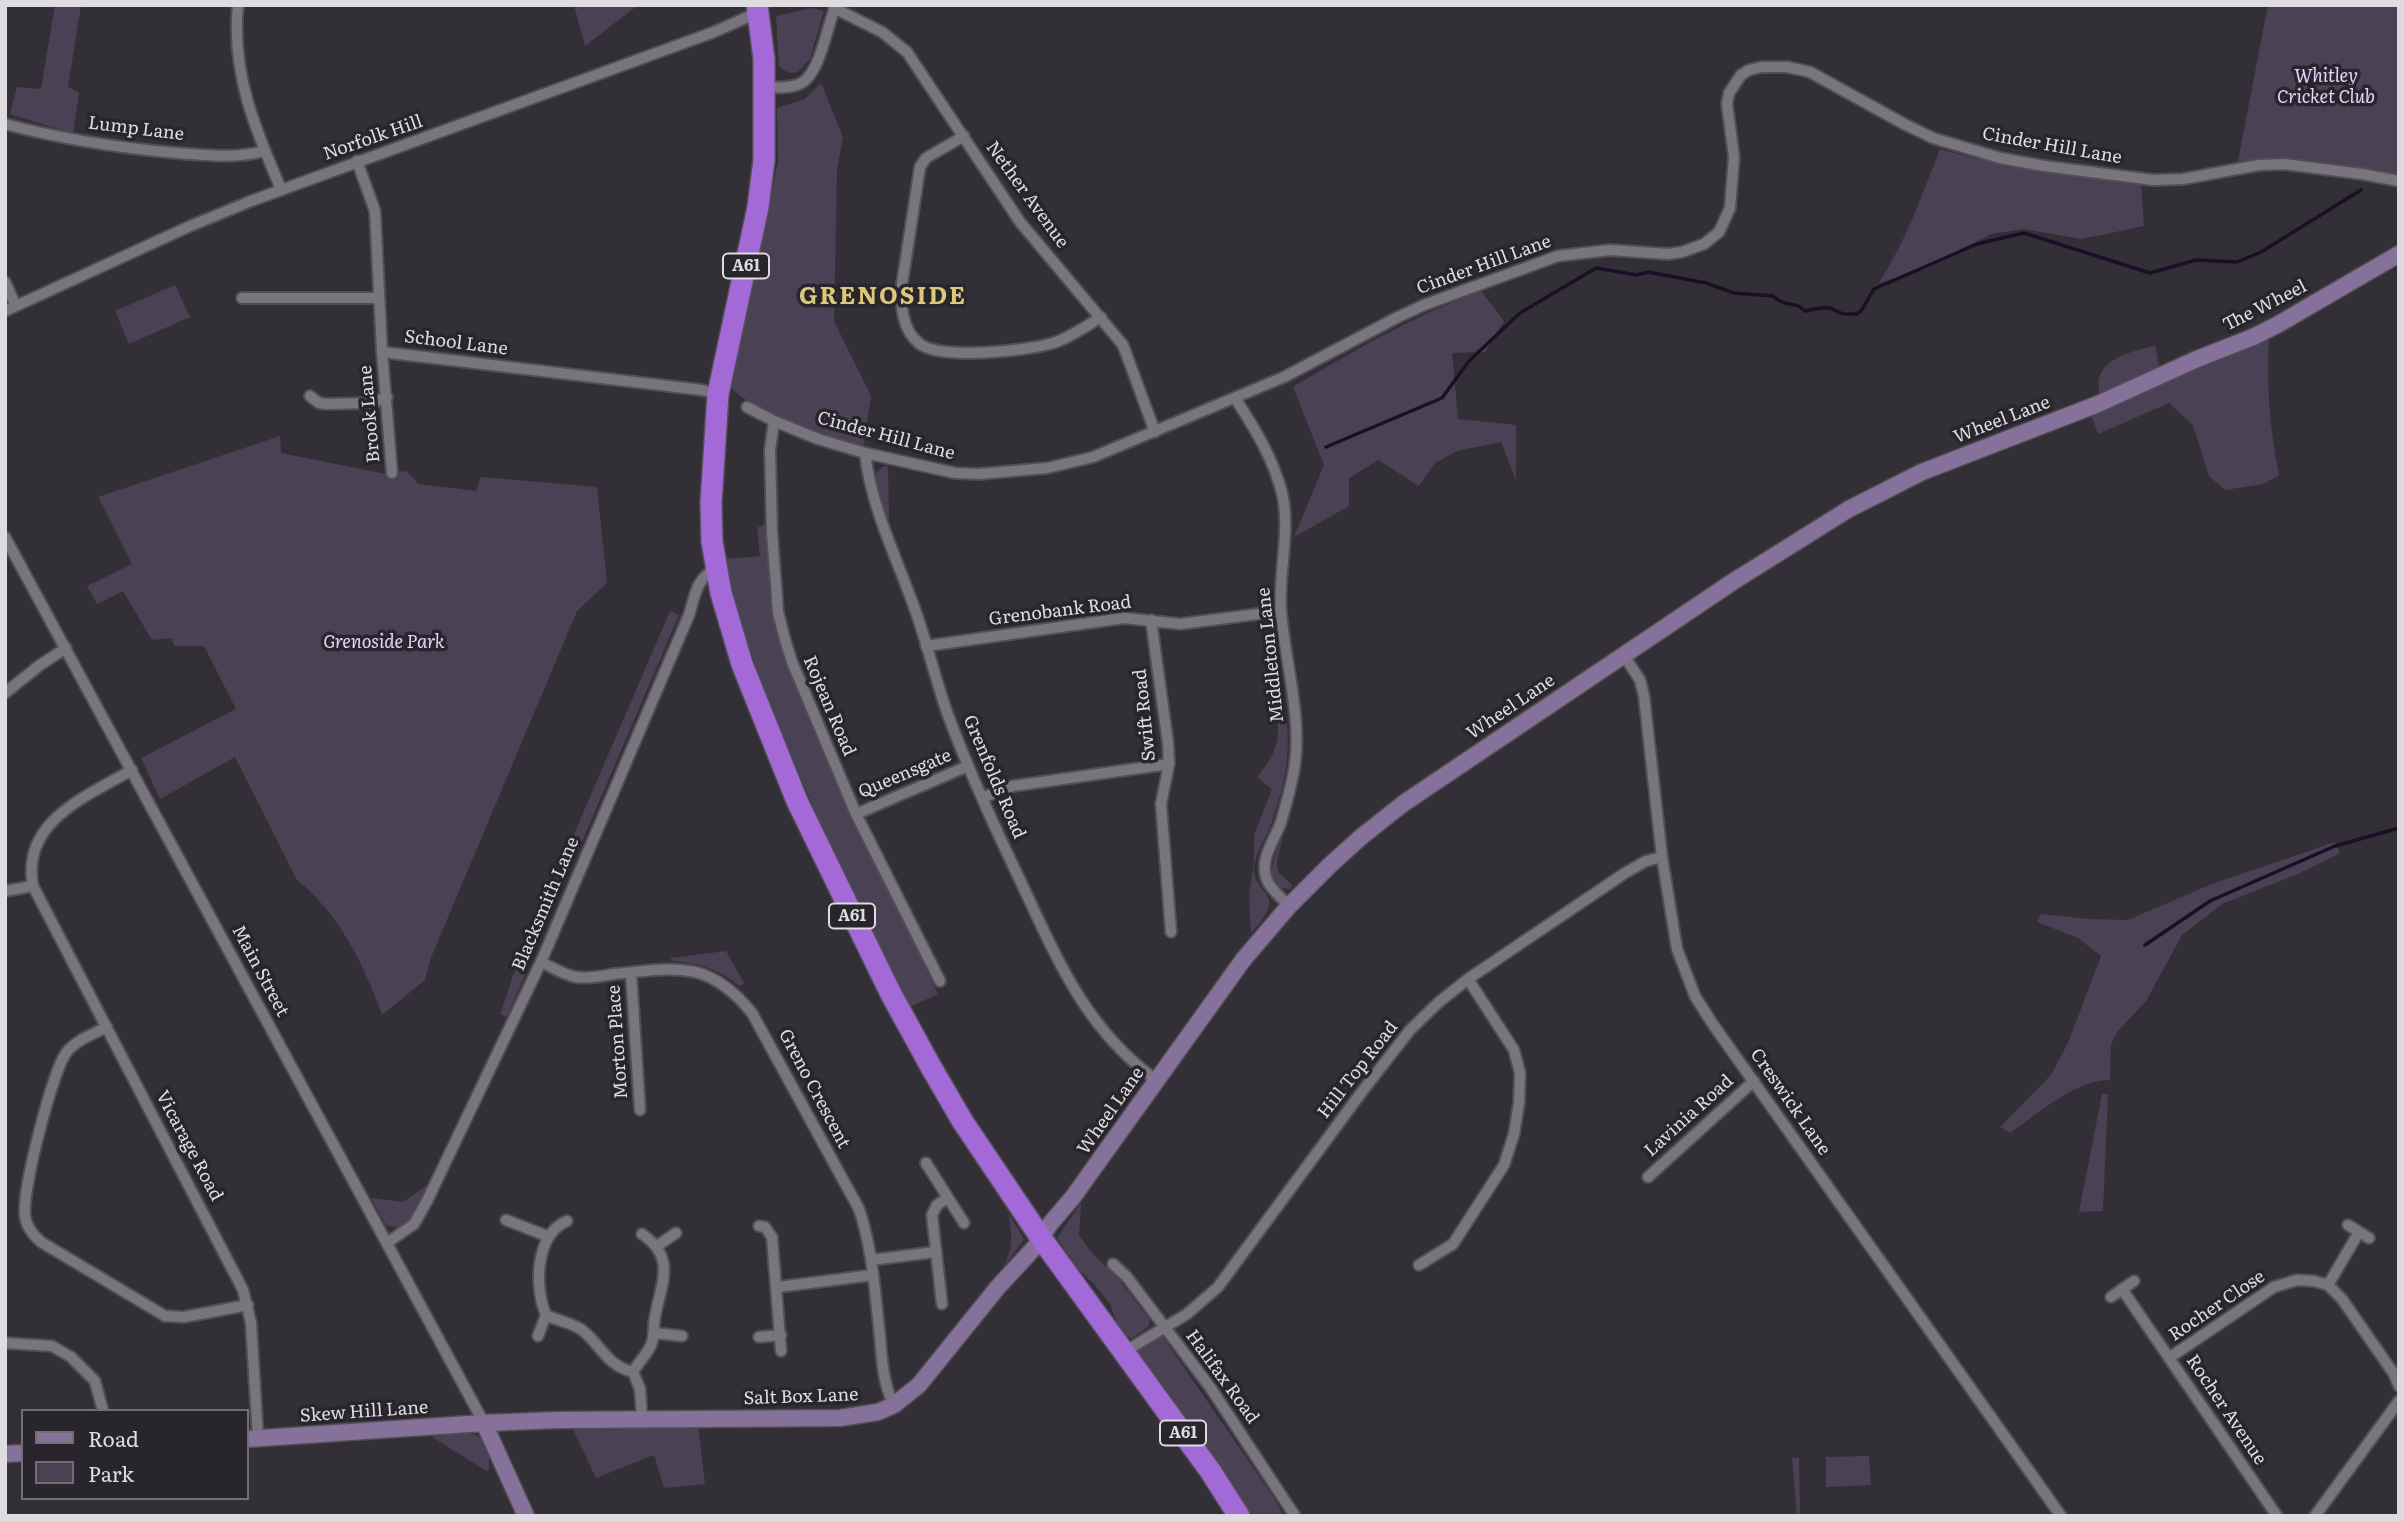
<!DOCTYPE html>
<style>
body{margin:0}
#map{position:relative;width:2404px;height:1521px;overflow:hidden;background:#332f37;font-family:Literata,serif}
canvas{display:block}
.frame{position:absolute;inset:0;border:7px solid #dedce1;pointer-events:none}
.legend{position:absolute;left:21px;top:1409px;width:228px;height:91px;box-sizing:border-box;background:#29252d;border:2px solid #716e75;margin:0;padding:9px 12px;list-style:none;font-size:21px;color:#dedce1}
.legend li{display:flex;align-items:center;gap:14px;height:35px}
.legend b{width:35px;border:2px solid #716e75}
</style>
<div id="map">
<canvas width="2404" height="1521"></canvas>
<div class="frame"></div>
<ul class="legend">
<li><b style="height:9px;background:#857199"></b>Road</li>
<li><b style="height:19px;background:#4a4254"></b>Park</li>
</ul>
</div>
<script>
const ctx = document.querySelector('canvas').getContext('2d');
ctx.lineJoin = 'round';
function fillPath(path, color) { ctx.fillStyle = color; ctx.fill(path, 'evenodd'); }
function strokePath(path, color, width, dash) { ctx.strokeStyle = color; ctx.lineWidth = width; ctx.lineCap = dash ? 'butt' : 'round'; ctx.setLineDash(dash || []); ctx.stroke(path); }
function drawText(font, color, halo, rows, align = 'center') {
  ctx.font = font + ' Literata,serif'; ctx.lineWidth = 7; ctx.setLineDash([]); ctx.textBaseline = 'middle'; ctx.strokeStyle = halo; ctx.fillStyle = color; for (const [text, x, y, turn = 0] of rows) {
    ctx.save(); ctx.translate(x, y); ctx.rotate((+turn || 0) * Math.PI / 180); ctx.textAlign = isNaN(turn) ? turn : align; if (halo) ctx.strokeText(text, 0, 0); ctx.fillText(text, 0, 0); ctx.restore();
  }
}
fillPath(new Path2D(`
 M 55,5 L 81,5 L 68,87 L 79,93 L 73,134 L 10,114 L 17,87 L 41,89 Z
 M 574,5 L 638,5 L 585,46 Z
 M 2268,5 L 2399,7 L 2399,176 L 2309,160 L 2238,161 Z
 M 811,8 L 824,11 L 810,59 L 798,72 L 790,73 L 779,67 L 776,16 Z
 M 821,83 L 843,137 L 837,170 L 834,321 L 871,396 L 863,447 C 837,438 739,407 730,385 L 778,162 L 777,108 L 805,99 Z
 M 1940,149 L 2008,167 L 2087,176 L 2141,185 L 2144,226 L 2082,239 L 2023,229 L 1991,234 L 1922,269 L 1879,283 C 1906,241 1922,195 1940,149 Z
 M 175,285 L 190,317 L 129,344 L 115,311 Z
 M 1481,291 L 1504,321 L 1485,352 L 1452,353 L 1458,419 L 1516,425 L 1516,480 L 1501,442 L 1457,451 L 1435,463 L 1419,486 L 1378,460 L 1349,478 L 1349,506 L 1294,537 L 1324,465 L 1293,387 C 1354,350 1414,316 1481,291 Z
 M 2269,338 C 2266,385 2270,429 2279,475 L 2263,484 L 2225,490 L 2209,476 L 2193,425 L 2169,403 L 2098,434 L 2091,415 L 2162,379 Z
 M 2155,345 L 2159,367 L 2100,394 C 2091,359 2130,353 2155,345 Z
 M 280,436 L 281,453 L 386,474 L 406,471 L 419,484 L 476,491 L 481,477 L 597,487 L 607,583 L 577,611 L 430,960 L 425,980 L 382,1015 C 365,966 338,912 297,880 L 235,757 L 160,799 L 141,758 L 236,709 L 204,646 L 174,646 L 172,638 L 152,640 L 123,591 L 97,604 L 87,586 L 132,564 L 98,497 Z
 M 884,466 L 888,466 L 889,522 C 882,506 876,491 876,473 Z
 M 766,523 L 776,617 L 809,721 L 938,994 L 910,1007 L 899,989 L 826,836 L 769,704 L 734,604 L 726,559 L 760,556 L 757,528 Z
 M 670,611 L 679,615 L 507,1017 L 500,1014 L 513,976 Z
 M 1282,694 C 1293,746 1288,777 1270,827 C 1266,838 1257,850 1255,862 C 1247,897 1294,888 1251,933 L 1249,894 L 1254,863 L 1254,835 L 1272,789 L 1257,777 C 1283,745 1278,738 1277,698 Z
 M 1283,836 L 1277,860 L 1278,872 L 1293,886 L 1290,889 C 1259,888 1276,852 1283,836 Z
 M 2335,842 L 2340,853 L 2298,874 L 2222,904 L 2182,935 L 2146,1001 L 2117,1032 L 2111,1044 L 2110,1080 C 2074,1080 2038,1114 2010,1133 L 2000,1127 L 2051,1075 L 2068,1043 L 2101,956 L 2078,938 L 2037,922 L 2041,914 L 2088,919 L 2128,920 L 2212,884 Z
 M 726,951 L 744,983 L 739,986 C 720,969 695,962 671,961 L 671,958 Z
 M 2102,1094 L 2108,1094 L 2103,1211 L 2079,1212 Z
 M 429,1184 L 415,1214 L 399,1228 L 386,1225 L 371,1198 L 403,1202 Z
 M 1081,1203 L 1079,1235 L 1092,1253 L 1116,1276 L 1150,1320 L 1148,1327 L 1132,1338 L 1125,1337 L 1119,1329 L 1110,1304 L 1093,1283 L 1077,1268 L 1057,1238 Z
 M 1008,1213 L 1024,1239 L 1003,1268 C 1013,1249 1013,1234 1008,1213 Z
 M 1161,1334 L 1276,1501 L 1283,1516 L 1248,1516 L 1137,1353 L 1140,1347 Z
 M 698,1425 L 705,1484 L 664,1488 L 654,1455 L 596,1478 L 572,1427 Z
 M 463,1432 C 484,1431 493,1454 488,1472 L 432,1437 Z
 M 1869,1456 L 1871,1485 L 1826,1487 L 1826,1457 Z
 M 1792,1458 L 1799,1458 L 1800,1516 L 1797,1516 Z`), '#4a4254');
strokePath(new Path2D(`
 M 1326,447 L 1442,398 L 1469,361 L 1520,313 L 1596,268 L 1637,275 L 1648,272 L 1706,283 L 1734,293 L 1773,296 C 1787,309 1794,300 1805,311 L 1820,308 L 1830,308 L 1843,314 L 1856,314 L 1861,311 L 1874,289 L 1977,244 L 2024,233 L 2150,273 L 2196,260 L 2237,262 L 2261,252 L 2361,190
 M 2145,945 L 2210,901 L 2335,846 L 2399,828`), '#1a1025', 3.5);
const street = new Path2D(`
 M 238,5 C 231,72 255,129 281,189
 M 834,8 L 882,32 L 907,52 L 1020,222 L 1123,345 L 1155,432
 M 764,88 C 776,87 793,89 803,82 C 821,70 827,25 836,5
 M 5,124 C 61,139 120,148 177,153 C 207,155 235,159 264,151
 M 964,136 L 926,158 L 920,167 L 902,284 C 901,304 901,330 920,344 C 942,360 1027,351 1053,343 C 1070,338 1086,326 1101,317
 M 357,161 L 375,211 L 382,352 L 392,473
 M 5,282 L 16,306
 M 242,298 L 379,298
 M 5,311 L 188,227 L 251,201 L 714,32 L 759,12
 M 382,352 L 702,390 L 718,394
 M 310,396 L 319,403 L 326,404 L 372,403 L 387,397
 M 1235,398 C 1255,429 1273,458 1282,493 C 1291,530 1278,573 1281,611 C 1285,661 1303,721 1294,770 C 1291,787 1286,805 1281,822 C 1276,837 1262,856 1265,872 C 1266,886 1280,896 1289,906
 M 747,407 L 774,421 L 818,439 L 865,453 L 955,473 L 979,474 L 1047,468 L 1093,457 L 1284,377 L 1398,317 L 1424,305 L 1558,256 L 1610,250 L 1668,254 L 1682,252 L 1704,244 L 1719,232 L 1730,208 L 1734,157 L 1727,104 L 1729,93 L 1741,75 L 1749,70 L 1762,67 L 1787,67 L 1810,72 L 1904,124 L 1933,138 L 2000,158 L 2044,166 L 2153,180 L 2183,179 L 2259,165 L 2284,164 L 2362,174 L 2399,181
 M 774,421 L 770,450 L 772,532 L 778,612 L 784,636 L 792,662 L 856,814 L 940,981
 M 865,453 C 871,506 895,554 913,604 C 927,641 935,679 948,715 C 971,777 999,836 1027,895 C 1061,968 1089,1031 1156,1080
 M 5,537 L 484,1423
 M 1151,620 L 1168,743 L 1169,764 L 1161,804 L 1171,932
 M 926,646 L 1124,618 L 1180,624 L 1281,611
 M 1623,654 L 1640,680 L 1644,696 L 1662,857 L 1677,949 L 1695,996 L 1712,1023 L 2061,1516
 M 5,693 L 40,665 L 66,648
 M 132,770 C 85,797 21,822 33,886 L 243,1290 L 251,1323 L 258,1438
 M 982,798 L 1013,786 L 1169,764
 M 856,814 L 968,766
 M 5,891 L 33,886
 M 541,962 C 552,967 564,975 576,977 C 588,979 602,976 614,974 C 677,968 708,959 752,1013 L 859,1209 C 873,1250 875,1294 880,1337 C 882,1360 883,1384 894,1405
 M 631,973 L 640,1110
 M 107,1027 C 93,1034 76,1040 66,1053 C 52,1073 22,1190 25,1215 C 26,1227 33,1235 41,1242 L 165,1316 L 184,1317 L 248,1305
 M 926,1163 L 964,1223
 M 1648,1177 L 1754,1081
 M 506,1220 L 547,1236
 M 567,1221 C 535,1235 534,1287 546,1315 C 557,1321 571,1322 582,1330 C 602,1346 606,1365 633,1372 L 640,1389 L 642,1419
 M 2348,1225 L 2369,1238
 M 759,1226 L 765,1227 L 772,1237 L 781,1351
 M 387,1243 L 414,1224 L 427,1201 L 541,962 L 689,615 C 695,596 696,577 717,569
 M 657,1246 L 676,1233
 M 871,1260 L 935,1252
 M 1113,1264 L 1127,1277 L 1210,1387 L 1295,1516
 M 1419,1265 L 1453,1244 L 1504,1165 L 1514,1134 L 1519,1103 L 1520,1073 L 1514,1050 L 1468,979
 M 2328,1285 L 2359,1232
 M 778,1287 L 873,1275
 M 2122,1289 L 2277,1516
 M 2111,1297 L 2134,1281
 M 942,1304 L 932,1215 L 937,1205 L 947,1198
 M 654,1333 L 682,1336
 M 538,1336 L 546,1315
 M 759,1337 L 781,1335
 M 5,1343 L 52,1346 L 71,1357 L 95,1381 L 103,1411
 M 1124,1352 L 1187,1314 L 1218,1287 L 1361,1093 L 1410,1030 L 1439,1002 L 1468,979 L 1625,873 L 1646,861 L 1662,857
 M 2169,1358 L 2274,1287 L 2297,1280 L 2314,1281 L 2328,1285 L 2342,1299 L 2394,1374 L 2399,1386
 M 633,1372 C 638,1363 647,1354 651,1345 C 655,1336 653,1326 655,1317 C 661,1283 677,1258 642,1234
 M 2315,1516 L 2399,1401`);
const secondary = new Path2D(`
 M 484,1423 L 526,1516
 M 247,1439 L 484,1423 L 559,1420 L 840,1418 L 878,1412 L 894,1405 L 919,1385 L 998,1287 L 1035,1247 L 1050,1224 L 1073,1197 L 1243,960 L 1289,906 L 1329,866 L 1361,837 L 1404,803 L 1734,581 L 1849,509 L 1922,472 L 2098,404 L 2197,359 L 2253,337 L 2277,325 L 2399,254
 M 5,1454 L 23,1453`);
const highway = new Path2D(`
 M 757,5 L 764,59 L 764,160 L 758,207 L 718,394 L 711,503 L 712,542 L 721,593 L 742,664 L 797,801 L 891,994 L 931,1067 L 963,1122 L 1041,1238 L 1211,1472 L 1239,1516`);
strokePath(street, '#514e55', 14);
strokePath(secondary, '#514e55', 19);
strokePath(highway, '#514e55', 24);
strokePath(street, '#79757e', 10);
strokePath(secondary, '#857199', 16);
strokePath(highway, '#a269d7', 21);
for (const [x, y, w] of [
 [746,266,46],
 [852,916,46],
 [1183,1433,46]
]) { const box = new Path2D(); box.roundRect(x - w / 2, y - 12.5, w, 25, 5); ctx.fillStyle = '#29252d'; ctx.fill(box); strokePath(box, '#dedce1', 2); }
drawText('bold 16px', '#dedce1', null, [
 ["A61",746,266],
 ["A61",852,916],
 ["A61",1183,1433]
]);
drawText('italic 18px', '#e5d3fb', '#29252d', [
 ["Whitley",2326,77],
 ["Cricket Club",2326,98],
 ["Grenoside Park",384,643]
]);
drawText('18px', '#dedce1', '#29252d', [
 ["Lump Lane",136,129,7],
 ["Norfolk Hill",373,138,-19],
 ["Cinder Hill Lane",2052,146,10],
 ["Nether Avenue",1027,195,54],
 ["Cinder Hill Lane",1484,265,-20],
 ["The Wheel",2265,306,-27],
 ["School Lane",456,343,7],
 ["Brook Lane",370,414,-95],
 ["Wheel Lane",2002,420,-21],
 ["Cinder Hill Lane",886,436,15],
 ["Grenobank Road",1060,611,-7],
 ["Middleton Lane",1271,655,-96],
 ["Rojean Road",829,706,67],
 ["Wheel Lane",1511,707,-34],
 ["Swift Road",1145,715,-96],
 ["Queensgate",905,774,-23],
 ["Grenfolds Road",994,777,67],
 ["Blacksmith Lane",546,904,-67],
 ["Main Street",260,971,62],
 ["Morton Place",618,1042,-94],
 ["Hill Top Road",1358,1070,-52],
 ["Greno Crescent",814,1089,62],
 ["Creswick Lane",1790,1102,55],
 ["Wheel Lane",1111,1111,-55],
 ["Lavinia Road",1689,1116,-42],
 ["Vicarage Road",189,1146,62],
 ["Rocher Close",2217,1306,-34],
 ["Halifax Road",1222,1377,54],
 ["Salt Box Lane",801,1397,-2],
 ["Rocher Avenue",2226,1410,56],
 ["Skew Hill Lane",364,1412,-4]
]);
ctx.letterSpacing = '2px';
drawText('bold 24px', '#dbc87a', '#29252d', [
 ["GRENOSIDE",883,297]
]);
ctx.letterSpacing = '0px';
</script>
